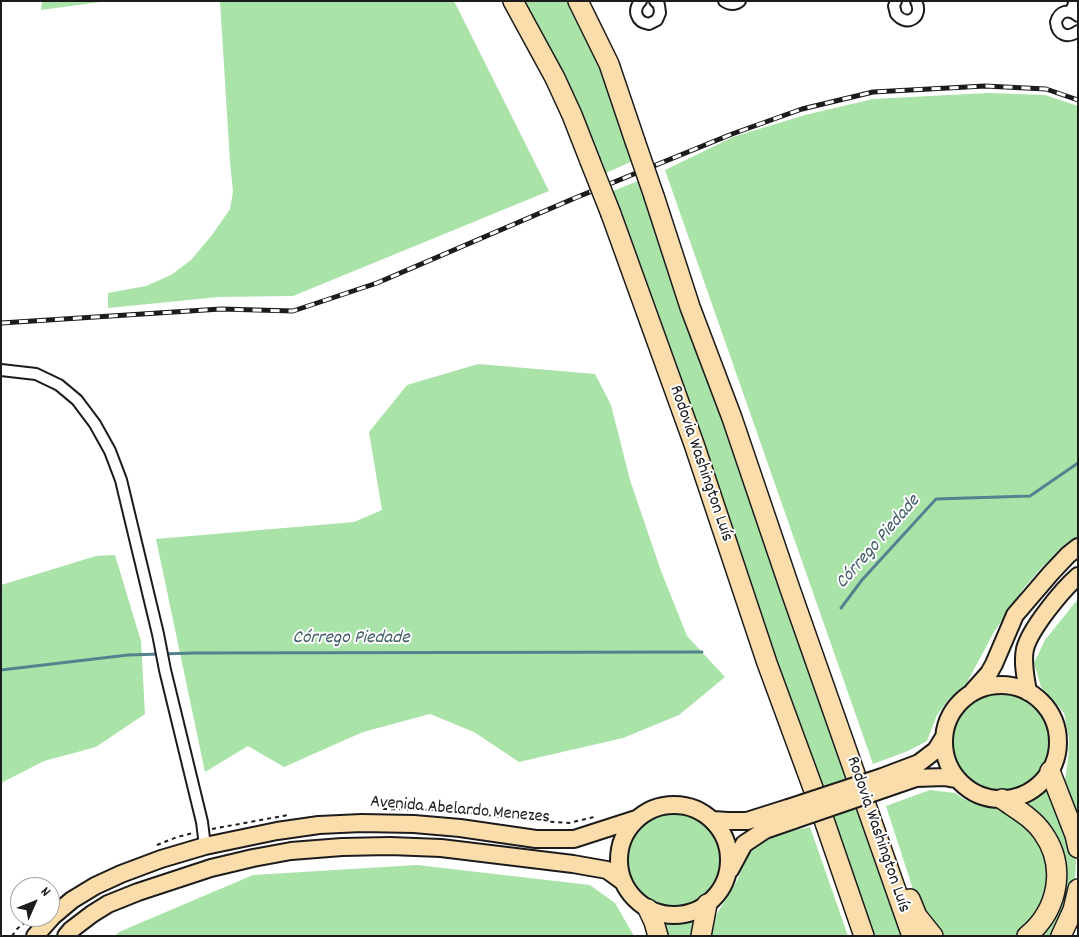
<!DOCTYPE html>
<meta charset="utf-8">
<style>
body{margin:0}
#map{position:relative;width:1079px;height:937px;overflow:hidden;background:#fff;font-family:Dekko,sans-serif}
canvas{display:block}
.frame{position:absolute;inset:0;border:2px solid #1c1c1c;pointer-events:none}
.north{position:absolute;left:10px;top:877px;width:50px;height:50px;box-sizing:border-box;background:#fff;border:1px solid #a4a4a4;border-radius:50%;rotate:46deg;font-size:14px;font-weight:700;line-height:20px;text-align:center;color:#1c1c1c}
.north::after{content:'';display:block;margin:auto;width:18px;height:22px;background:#1c1c1c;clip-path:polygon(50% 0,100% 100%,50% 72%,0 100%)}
</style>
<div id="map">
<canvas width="1079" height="937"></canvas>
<div class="frame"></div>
<div class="north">N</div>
</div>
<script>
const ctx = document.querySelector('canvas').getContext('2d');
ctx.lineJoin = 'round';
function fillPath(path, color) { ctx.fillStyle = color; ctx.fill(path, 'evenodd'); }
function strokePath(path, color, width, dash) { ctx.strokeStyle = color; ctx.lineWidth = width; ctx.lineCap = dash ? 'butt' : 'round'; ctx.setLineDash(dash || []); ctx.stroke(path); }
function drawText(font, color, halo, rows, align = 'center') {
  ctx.font = font + ' Dekko,sans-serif'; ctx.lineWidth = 4; ctx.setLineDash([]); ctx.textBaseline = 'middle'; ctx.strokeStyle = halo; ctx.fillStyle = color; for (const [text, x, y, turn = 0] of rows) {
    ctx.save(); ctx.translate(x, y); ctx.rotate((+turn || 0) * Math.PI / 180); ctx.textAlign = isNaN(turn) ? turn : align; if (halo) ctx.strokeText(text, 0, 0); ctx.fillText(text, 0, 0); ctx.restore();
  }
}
fillPath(new Path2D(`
 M 42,1 L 108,1 L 41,10 Z
 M 220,1 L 454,1 L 549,191 L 293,296 L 219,297 L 108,308 L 108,293 L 146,286 L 171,275 L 191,260 L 212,235 L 230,209 L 233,192 L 230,162 Z
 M 521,1 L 571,1 L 605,70 L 635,160 L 606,173 L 602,163 L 598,160 Z
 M 988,93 L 1045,95 L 1078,106 L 1078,537 L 1043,566 L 1023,589 L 994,632 L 965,686 L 949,699 L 937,715 L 927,741 L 908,751 L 873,764 L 665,170 L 733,137 L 805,115 L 873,99 Z
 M 638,181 L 643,192 L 906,936 L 872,936 L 614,202 L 617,200 L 613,191 Z
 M 478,364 L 595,374 L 611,405 L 630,480 L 661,571 L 687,636 L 725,677 L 679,715 L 623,738 L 519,762 L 474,732 L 430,714 L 363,732 L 284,767 L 248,746 L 205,772 L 156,539 L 354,522 L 382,510 L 369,432 L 407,385 Z
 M 115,555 L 141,641 L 145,714 L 96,747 L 44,761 L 1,783 L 1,585 L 96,556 Z
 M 1078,599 L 1078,814 L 1065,780 L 1068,760 L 1069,739 L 1064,713 L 1050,696 L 1041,687 L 1034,663 L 1045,640 Z
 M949 742a52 52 0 1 1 104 0a52 52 0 1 1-104 0Z
 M 1051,781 L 1072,835 L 1076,858 L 1075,885 L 1057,936 L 1033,936 L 1059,884 L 1023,803 L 1041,793 Z
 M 930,790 L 955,793 L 964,799 L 981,805 L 1000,809 L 1023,820 L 1047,853 L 1052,883 L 1030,927 L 1017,936 L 940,936 L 921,914 L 886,806 Z
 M624 860a50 50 0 1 1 100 0a50 50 0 1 1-100 0Z
 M 810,827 L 848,936 L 709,936 L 709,933 L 715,917 L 737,881 L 746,856 L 768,836 Z
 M 417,865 L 590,885 L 615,903 L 634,936 L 115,936 L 119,932 L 253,875 Z
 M 700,911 L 697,936 L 660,936 L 657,915 C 672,918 686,919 700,911 Z`), '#a9e3a8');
strokePath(new Path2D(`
 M 841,608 L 862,580 L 936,499 L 1030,496 L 1078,463
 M 1,670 L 128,655 L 194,653 L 702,652`), '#55828f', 3);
const minor = new Path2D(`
 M 641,1 C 632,10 636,22 649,24 L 657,20 L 660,13 L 659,5 L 655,1
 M 724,1 C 730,5 735,5 740,1
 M 896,1 L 894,6 L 896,14 C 907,28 924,17 916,1
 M 1071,11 L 1075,1
 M 1078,16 C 1069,8 1059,11 1056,22 C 1057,35 1068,39 1078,31
 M 1,370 L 36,374 L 59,385 L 77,400 L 95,424 L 110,451 L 121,480 L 158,634 L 165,670 L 202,822 L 205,846`);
const primary = new Path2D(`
 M944 742a57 57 0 1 1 114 0a57 57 0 1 1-114 0Z
 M 973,691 L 989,673 L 994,664 L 1015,615 L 1051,573 L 1068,555 L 1078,547
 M 1028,692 C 1026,679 1022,663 1025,649 C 1030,629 1062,590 1078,576
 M 882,777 L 919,763 L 936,750 L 944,737
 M 884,789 L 916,778 L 944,777 L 955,779
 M619 860a55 55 0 1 1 110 0a55 55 0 1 1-110 0Z
 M 713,820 L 728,821 L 747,821 L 788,808
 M 730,870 L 744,844 L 765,830 L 794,820
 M 35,936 L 53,916 L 72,900 L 95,886 L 121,874 L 161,859 L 205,846 L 277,831 L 319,825 L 362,823 L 414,824 L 460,828 L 536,839 L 574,839 L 636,819
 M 66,936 L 71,930 L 92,914 L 108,904 L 138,892 L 211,868 L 253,858 L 291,851 L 342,847 L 390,846 L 441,848 L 573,864 L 607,870 L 622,881`);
const motorway = new Path2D(`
 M 513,1 L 555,78 L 572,115 L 590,161
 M 578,1 L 609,64 L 635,141
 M 654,196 L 690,307 L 732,418 L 790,589 L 912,936
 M 611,214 L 694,444 L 767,663 L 813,788 L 864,936
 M 1050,771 L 1075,835 L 1078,848
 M 1002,799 C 1016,809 1033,818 1043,833 C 1067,867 1058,910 1027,936
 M 910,899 L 917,916 L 933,936
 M 648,909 L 654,922 L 658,936
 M 701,936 L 707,904
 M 1061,936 L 1073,910 L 1078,889`);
strokePath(minor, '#1c1c1c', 14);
strokePath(primary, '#1c1c1c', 20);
strokePath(motorway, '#1c1c1c', 22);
strokePath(new Path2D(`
 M 383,809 L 445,810 L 528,820 L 569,823 L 594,817
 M 212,829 L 288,815
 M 157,845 L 177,837 L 193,833
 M 12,936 L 17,929 L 31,917`), '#1c1c1c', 2, [4, 4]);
strokePath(minor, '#fff', 10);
strokePath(primary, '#fbddab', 16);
strokePath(motorway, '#fbddab', 19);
const rail = new Path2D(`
 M 1,323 L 221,309 L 293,311 L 377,283 L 575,198 L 732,134 L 802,109 L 873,92 L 985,86 L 1046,89 L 1078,100`);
strokePath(rail, '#1c1c1c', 5);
strokePath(rail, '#fff', 3, [9]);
const primaryBridge = new Path2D(`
 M 788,808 L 882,777
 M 794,820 L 884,789`);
const motorwayBridge = new Path2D(`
 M 635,141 L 654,196
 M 590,161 L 611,214`);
strokePath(primaryBridge, '#1c1c1c', 20, []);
strokePath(motorwayBridge, '#1c1c1c', 22, []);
strokePath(primaryBridge, '#fbddab', 16);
strokePath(motorwayBridge, '#fbddab', 19);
drawText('18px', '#1c1c1c', '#fff', [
 ["Rodovia Washington Luís",700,464,71],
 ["Avenida Abelardo Menezes",460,811,5],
 ["Rodovia Washington Luís",877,835,71]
]);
drawText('italic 19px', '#426068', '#fff', [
 ["Córrego Piedade",879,543,-49],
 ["Córrego Piedade",351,639]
]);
</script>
